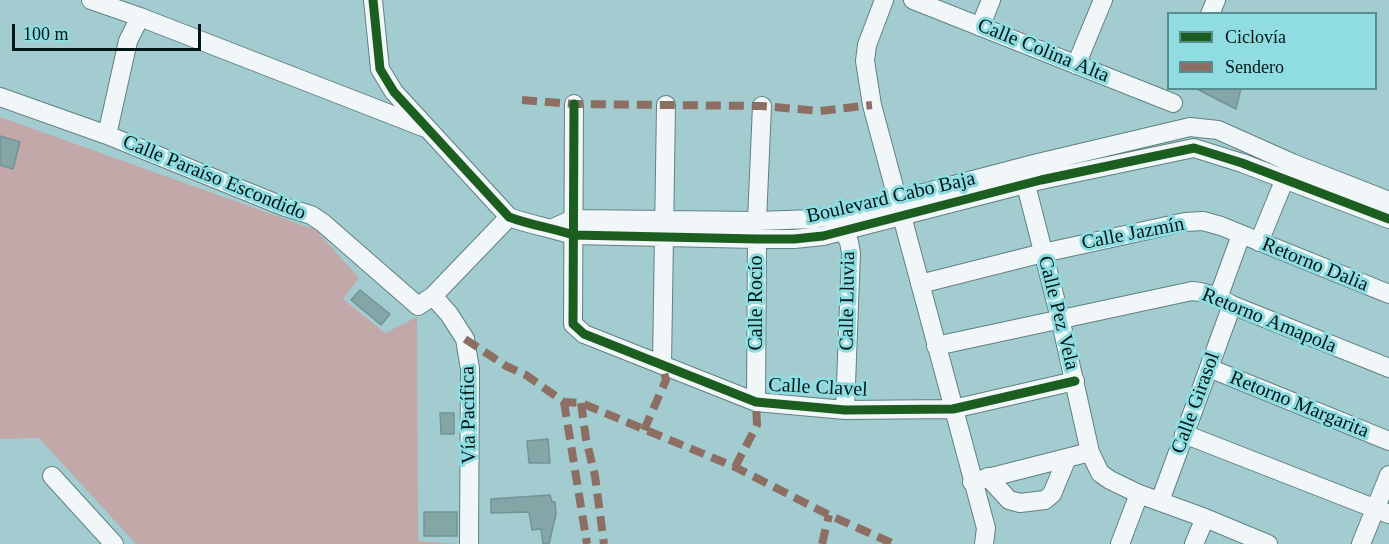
<!DOCTYPE html>
<meta charset="utf-8">
<style>
body{margin:0}
#map{position:relative;width:1389px;height:544px;overflow:hidden;background:#a2cccf;font-family:Georgia,serif}
canvas{display:block}
.legend{position:absolute;left:1167px;top:12px;width:210px;height:78px;box-sizing:border-box;background:#90dde1;border:2px solid #568d90;margin:0;padding:8px 10px;list-style:none;font-size:18px;color:#001617}
.legend li{display:flex;align-items:center;gap:12px;height:30px}
.legend b{width:30px;border:2px solid #568d90}
.scale{position:absolute;left:12px;top:24px;width:189px;height:27px;box-sizing:border-box;border:3px solid #001617;border-top:0;padding-left:8px;font-size:18px;line-height:21px;white-space:nowrap;color:#001617;-webkit-text-stroke:4px #90dde1;paint-order:stroke}
</style>
<div id="map">
<canvas width="1389" height="544"></canvas>
<ul class="legend">
<li><b style="height:8px;background:#1b5e20"></b>Ciclovía</li>
<li><b style="height:8px;background:#8d6e63"></b>Sendero</li>
</ul>
<div class="scale">100 m</div>
</div>
<script>
const ctx = document.querySelector('canvas').getContext('2d');
ctx.lineJoin = 'round';
function fillPath(path, color) { ctx.fillStyle = color; ctx.fill(path, 'evenodd'); }
function strokePath(path, color, width, dash) { ctx.strokeStyle = color; ctx.lineWidth = width; ctx.lineCap = dash ? 'butt' : 'round'; ctx.setLineDash(dash || []); ctx.stroke(path); }
function drawText(font, color, halo, rows, align = 'center') {
  ctx.font = font + ' Georgia,serif'; ctx.lineWidth = 6; ctx.setLineDash([]); ctx.textBaseline = 'middle'; ctx.strokeStyle = halo; ctx.fillStyle = color; for (const [text, x, y, turn = 0] of rows) {
    ctx.save(); ctx.translate(x, y); ctx.rotate((+turn || 0) * Math.PI / 180); ctx.textAlign = isNaN(turn) ? turn : align; if (halo) ctx.strokeText(text, 0, 0); ctx.fillText(text, 0, 0); ctx.restore();
  }
}
fillPath(new Path2D(`
 M 0,117 L 316,230 L 359,278 L 343,299 L 385,333 L 417,317 L 418,541 L 458,544 L 136,544 L 39,438 L 0,439 Z`), '#c2a8a9');
const building = new Path2D(`
 M 1195,88 L 1241,88 L 1236,109 Z
 M 0,136 L 20,142 L 13,169 L 0,165 Z
 M 360,290 L 390,314 L 381,325 L 351,300 Z
 M 440,413 L 454,413 L 454,434 L 441,434 Z
 M 548,439 L 550,463 L 529,463 L 527,441 Z
 M 550,495 L 552,502 L 555,502 L 556,514 L 549,544 L 543,544 L 541,529 L 532,530 L 529,512 L 491,513 L 491,499 Z
 M 424,512 L 457,512 L 457,536 L 424,536 Z`);
fillPath(building, '#84a6a7');
strokePath(building, '#739497', 1.5);
const minor = new Path2D(`
 M 91,0 L 140,17 L 423,127
 M 373,0 L 380,69 L 394,92 L 509,217 C 530,225 552,228 573,235 L 757,239 L 794,239 L 823,236 L 1041,180 L 1194,148 L 1242,163 L 1389,219
 M 884,0 L 867,45 L 865,61 L 872,105 L 986,528 L 984,544
 M 913,0 L 1173,103
 M 1210,14 L 1216,0
 M 980,27 L 991,0
 M 1076,65 L 1103,0
 M 0,97 L 107,135 L 285,207 L 311,215 L 323,223 L 418,306 L 433,296 L 509,217
 M 574,104 L 573,324 L 584,334 L 756,402 L 845,410 L 953,409 L 1075,381
 M 107,135 L 128,41 L 140,17
 M 1026,185 L 1060,318 L 1090,452 L 1100,473 L 1110,480 L 1139,494 L 1205,518 L 1268,544
 M 757,221 L 762,106
 M 553,228 L 573,219 L 757,221 L 814,219 L 851,212 L 1038,163 L 1190,127 L 1218,130 L 1292,163 L 1389,201
 M 843,230 L 849,242 L 851,253 L 845,410
 M 1259,242 L 1289,169
 M 920,284 L 1043,253 L 1185,222 L 1203,221 L 1221,226 L 1389,294
 M 433,296 L 449,314 L 465,339 L 470,369 L 469,544
 M 1218,298 L 1241,235
 M 936,346 L 1192,291 C 1207,292 1219,298 1232,305 L 1389,368
 M 662,365 L 666,105
 M 1209,368 L 1389,441
 M 756,402 L 757,239
 M 1184,434 L 1389,514
 M 52,476 L 114,544
 M 988,477 L 1009,500 L 1020,503 L 1045,500 L 1052,494 L 1067,458
 M 972,482 L 1090,452
 M 1160,501 L 1232,305
 M 1120,544 L 1139,494
 M 1194,544 L 1205,518
 M 1361,544 L 1389,475`);
strokePath(minor, '#618082', 20);
strokePath(minor, '#f1f7f8', 18);
strokePath(new Path2D(`
 M 522,100 L 574,104 L 762,106 L 820,111 L 872,105
 M 465,339 L 506,366 L 526,375 L 564,402 L 581,403 L 735,467 L 829,515 L 894,544
 M 564,402 L 587,544
 M 581,403 L 586,439 L 595,476 L 604,544
 M 644,430 L 666,380 L 662,365
 M 735,467 L 757,425 L 756,402
 M 822,544 L 829,515`), '#8d6e63', 8, [15, 8]);
strokePath(new Path2D(`
 M 373,0 L 380,69 L 394,92 L 509,217 C 530,225 552,228 573,235 L 757,239 L 794,239 L 823,236 L 1041,180 L 1194,148 L 1242,163 L 1389,219
 M 574,104 L 573,324 L 584,334 L 756,402 L 845,410 L 953,409 L 1075,381`), '#1b5e20', 9);
drawText('20px', '#001617', '#90dde1', [
 ["Calle Colina Alta",1043,51,22],
 ["Calle Paraíso Escondido",214,178,22],
 ["Boulevard Cabo Baja",891,198,-13],
 ["Calle Jazmín",1133,234,-11],
 ["Retorno Dalia",1315,265,22],
 ["Calle Lluvia",848,301,-89],
 ["Calle Rocío",757,303,-90],
 ["Calle Pez Vela",1058,313,76],
 ["Retorno Amapola",1269,321,22],
 ["Calle Clavel",818,388,3],
 ["Calle Girasol",1196,403,-70],
 ["Retorno Margarita",1299,405,22],
 ["Vía Pacífica",469,415,-91]
]);
</script>
